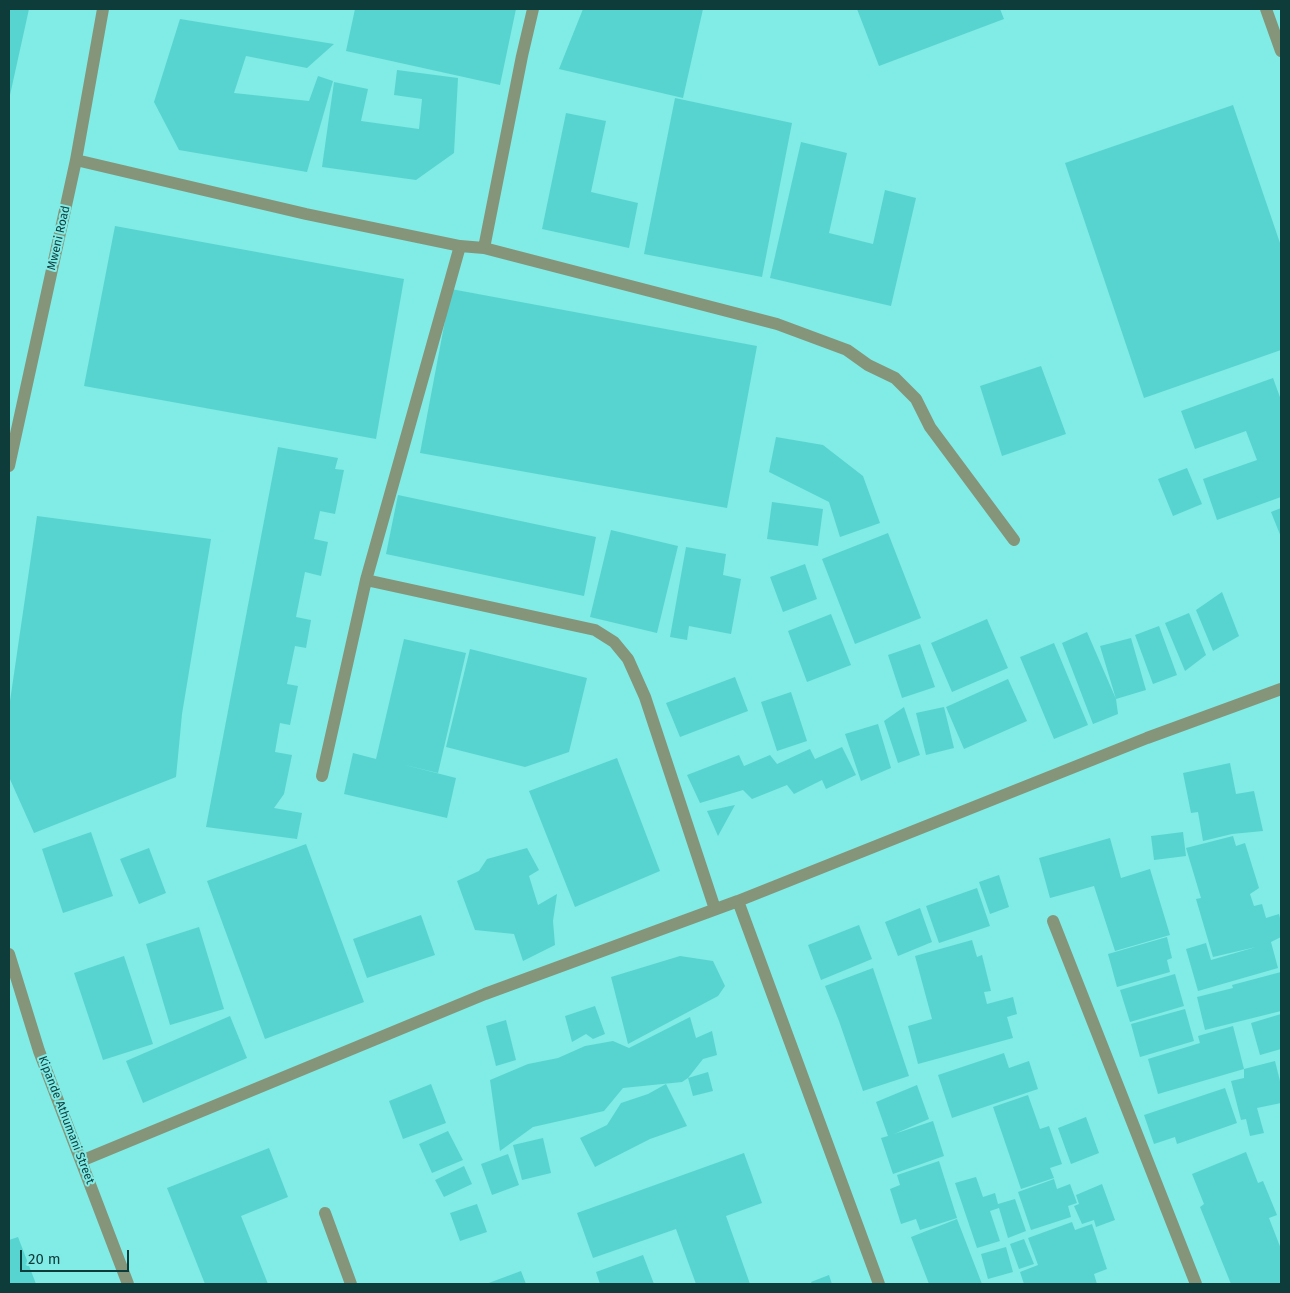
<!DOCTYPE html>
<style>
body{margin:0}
#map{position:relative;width:1290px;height:1293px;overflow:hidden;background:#81ebe6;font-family:"Fira Sans",sans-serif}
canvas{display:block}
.frame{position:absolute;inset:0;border:10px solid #0d3c3b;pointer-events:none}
.scale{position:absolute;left:20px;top:1250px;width:109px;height:22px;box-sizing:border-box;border:2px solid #0d3c3b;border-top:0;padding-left:6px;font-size:15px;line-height:18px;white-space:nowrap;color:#0d3c3b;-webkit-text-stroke:4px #81ebe6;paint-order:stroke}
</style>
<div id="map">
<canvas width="1290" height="1293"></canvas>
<div class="frame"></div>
<div class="scale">20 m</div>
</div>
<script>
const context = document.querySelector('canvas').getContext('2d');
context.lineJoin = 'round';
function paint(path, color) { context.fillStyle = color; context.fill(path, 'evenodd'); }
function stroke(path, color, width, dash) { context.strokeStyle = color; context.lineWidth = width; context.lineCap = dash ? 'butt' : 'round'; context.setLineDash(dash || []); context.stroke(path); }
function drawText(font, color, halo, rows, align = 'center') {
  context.font = font + ' "Fira Sans",sans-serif'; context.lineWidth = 4; context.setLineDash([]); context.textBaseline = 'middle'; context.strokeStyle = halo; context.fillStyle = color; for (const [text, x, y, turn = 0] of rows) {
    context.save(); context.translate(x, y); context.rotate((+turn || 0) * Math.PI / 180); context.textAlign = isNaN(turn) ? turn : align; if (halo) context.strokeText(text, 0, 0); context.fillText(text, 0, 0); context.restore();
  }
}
const building = new Path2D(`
 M9,9H29L10,95H9Z
 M355,9H516L500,85L346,51Z
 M583,9H703L683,98L559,69Z
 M857,9H1000L1004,19L879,66Z
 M180,19L334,44L307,68L246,56L234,93L309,101L318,76L333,81L307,172L179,150L154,102Z
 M397,70L458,78L454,153L416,180L322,167L334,82L368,89L361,121L419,129L422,99L394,95Z
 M675,98L792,123L762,277L644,254Z
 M1233,105L1281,246V350L1144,398L1065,163Z
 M566,113L606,121L591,192L638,203L629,248L542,229Z
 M801,142L847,153L829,233L873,244L885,190L916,198L891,306L770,278Z
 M115,226L404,279L376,439L84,386Z
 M451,289L757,346L727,508L420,453Z
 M1041,366L1066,434L1002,456L980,386Z
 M1273,378L1281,400V497L1217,520L1203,479L1257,460L1246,431L1195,449L1181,411Z
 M776,437L823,445L863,476L880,523L840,537L829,502L769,472Z
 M278,447L338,458L335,469L344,470L335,514L320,511L314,539L328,542L321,576L305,572L296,617L311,620L306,648L295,646L287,684L298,686L290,725L280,723L275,752L292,755L284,794L274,808L302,813L297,839L206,827Z
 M1187,468L1202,504L1173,516L1158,479Z
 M398,495L596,537L584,596L386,554Z
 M772,502L823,509L818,546L767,539Z
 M1281,508V537L1271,512Z
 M37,516L211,539L182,714L176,777L34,833L9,777V708Z
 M611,530L678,546L657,633L590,617Z
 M888,533L921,618L855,644L822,559Z
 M686,547L726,554L723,575L741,579L731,634L689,626L687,640L670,637Z
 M805,564L817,599L783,612L770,577Z
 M1222,592L1239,636L1213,651L1196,610Z
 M1189,613L1206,655L1185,671L1165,623Z
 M831,614L851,665L807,682L788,631Z
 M987,619L1008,668L952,692L931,643Z
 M1159,626L1177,675L1153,684L1135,635Z
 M1087,632L1116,699L1100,646L1131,638L1146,690L1116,699L1118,714L1093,724L1062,643Z
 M404,639L466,653L438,773L401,764L456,778L447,818L344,794L353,753L376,759Z
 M1054,643L1088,725L1054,739L1020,657Z
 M920,644L935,687L902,698L888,655Z
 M470,649L587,678L569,752L525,767L446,747Z
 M735,677L748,711L680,737L666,703Z
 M1008,679L1027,721L964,749L946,707Z
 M791,692L807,741L777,751L761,702Z
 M904,707L920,755L898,763L884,721Z
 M944,707L954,748L926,755L916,713Z
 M878,724L891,768L861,781L845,734Z
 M842,747L856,775L826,789L822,780L794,794L787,785L752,799L743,790L700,803L687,775L739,755L744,766L770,755L777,764L810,749L815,759Z
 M617,758L660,871L575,907L529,791Z
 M1230,763L1236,794L1254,791L1263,831L1232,834L1203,841L1198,812L1191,813L1183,773Z
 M735,805L718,836L707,811Z
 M91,832L113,896L63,913L42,849Z
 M1183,832L1186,856L1154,860L1151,836Z
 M1233,836L1236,846L1245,843L1259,888L1250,894L1254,906L1262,904L1266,918L1279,914L1281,922V937L1271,942L1278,968L1198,991L1186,949L1206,943L1211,960L1256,947L1213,957L1196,899L1201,898L1186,848Z
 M1110,838L1121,878L1150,869L1170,935L1115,951L1094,886L1050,898L1039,858Z
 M306,844L364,1002L265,1039L207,881Z
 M149,848L166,893L139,904L120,859Z
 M527,848L539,870L529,876L538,905L557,894L553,921L555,945L523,961L514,934L475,930L457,881L479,871L487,859Z
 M999,875L1009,907L990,914L979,882Z
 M977,888L990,926L939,943L926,906Z
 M920,908L932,942L898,956L885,922Z
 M421,915L435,955L367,978L353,939Z
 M859,925L872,959L821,980L808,945Z
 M199,927L224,1009L170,1025L146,944Z
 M1167,937L1172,958L1167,960L1170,972L1117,987L1108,954Z
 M972,940L977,957L982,955L991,991L984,992L987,1004L1013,997L1017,1014L1007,1017L1013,1038L918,1064L908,1026L932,1019L915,956Z
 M124,956L153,1044L103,1060L74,973Z
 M680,956L713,961L725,986L718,996L628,1044L611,977Z
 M873,968L909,1076L863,1091L839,1021L825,986Z
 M1281,972V1011L1205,1030L1197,997L1233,988L1232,985Z
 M1175,974L1184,1006L1130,1022L1120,990Z
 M595,1006L605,1034L593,1039L586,1034L572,1042L565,1016Z
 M1185,1009L1194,1041L1140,1057L1131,1024Z
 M1281,1014V1049L1260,1055L1251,1023Z
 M230,1016L247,1058L143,1103L126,1061Z
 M690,1017L696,1038L712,1031L717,1055L703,1059L688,1078L682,1082L623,1088L604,1111L533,1127L500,1151L490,1080L528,1064L558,1058L585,1046L613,1041L629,1048Z
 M506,1020L516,1060L496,1066L486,1026Z
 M1233,1026L1244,1069L1158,1094L1148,1059L1200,1043L1198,1036Z
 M1004,1053L1009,1068L1029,1061L1038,1089L952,1118L938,1075Z
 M1275,1061L1281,1085V1103L1257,1108L1264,1133L1250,1136L1246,1119L1241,1120L1231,1081L1244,1078V1069Z
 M708,1072L713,1091L693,1096L688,1078Z
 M431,1084L446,1123L403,1139L389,1101Z
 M666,1084L687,1126L650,1139L595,1167L580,1138L607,1125L621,1103L648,1094Z
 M917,1085L929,1119L894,1134L933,1121L944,1156L893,1174L881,1138L888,1136L876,1102Z
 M1225,1088L1237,1123L1177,1144L1175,1137L1154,1144L1144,1115Z
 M1028,1095L1040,1129L1049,1126L1062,1164L1050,1168L1054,1178L1021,1189L993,1107Z
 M1086,1117L1099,1153L1071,1164L1058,1128Z
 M448,1131L463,1160L432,1173L419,1144Z
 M543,1138L551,1173L522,1180L513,1145Z
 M269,1148L288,1197L241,1216L268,1284H205L167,1188Z
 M1246,1152L1258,1183L1263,1181L1277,1215L1269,1218L1281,1249V1284H1231L1200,1207L1204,1204L1192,1174Z
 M744,1153L762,1203L726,1216L750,1284H696L676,1229L593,1258L577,1213Z
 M508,1154L519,1185L492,1195L481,1164Z
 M939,1161L957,1218L920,1230L916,1219L901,1224L890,1189L900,1185L897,1175Z
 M464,1166L472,1184L444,1197L435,1180Z
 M976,1177L983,1197L995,1193L998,1204L1015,1199L1026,1231L1008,1238L999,1208L990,1211L1000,1241L977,1248L955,1183Z
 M1054,1179L1057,1189L1070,1184L1077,1203L1068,1206L1071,1217L1031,1230L1018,1192Z
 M1102,1184L1115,1220L1096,1227L1094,1220L1082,1224L1074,1206L1079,1204L1076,1195Z
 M477,1204L487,1232L460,1241L450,1213Z
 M957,1219L982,1284H929L911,1237Z
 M1072,1222L1075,1230L1092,1224L1107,1269L1094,1274L1097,1284H1024L1020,1272L1038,1265L1028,1238Z
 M18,1237L36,1284H9V1240Z
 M1024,1239L1034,1264L1019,1269L1010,1244Z
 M1006,1247L1013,1272L988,1279L981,1254Z
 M643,1255L654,1284H600L596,1272Z
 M521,1271L526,1284H486Z
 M829,1275L832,1284H812L811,1282Z`);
const minor = new Path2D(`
 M1266,9L1281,51
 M76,160L306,214L460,246L484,248L777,324L847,350L868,365L895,378L916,399L930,427L1014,540
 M484,248L522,56L533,9
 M9,466L76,160L103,9
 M366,580L595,630L614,642L628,659L645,697L715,909
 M322,776L366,580L460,246
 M738,901L879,1284
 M1053,921L1196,1284
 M9,954L39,1051L128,1284
 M81,1161L485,994L738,901L1147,738L1281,689
 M325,1213L351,1284`);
const streetNames = [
 ["Mweni Road",59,238,-77],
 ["Kipande Athumani Street",66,1120,69]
];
paint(building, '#57d4cf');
stroke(minor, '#859579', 12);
drawText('12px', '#0d3c3b', '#81ebe6', streetNames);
</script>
